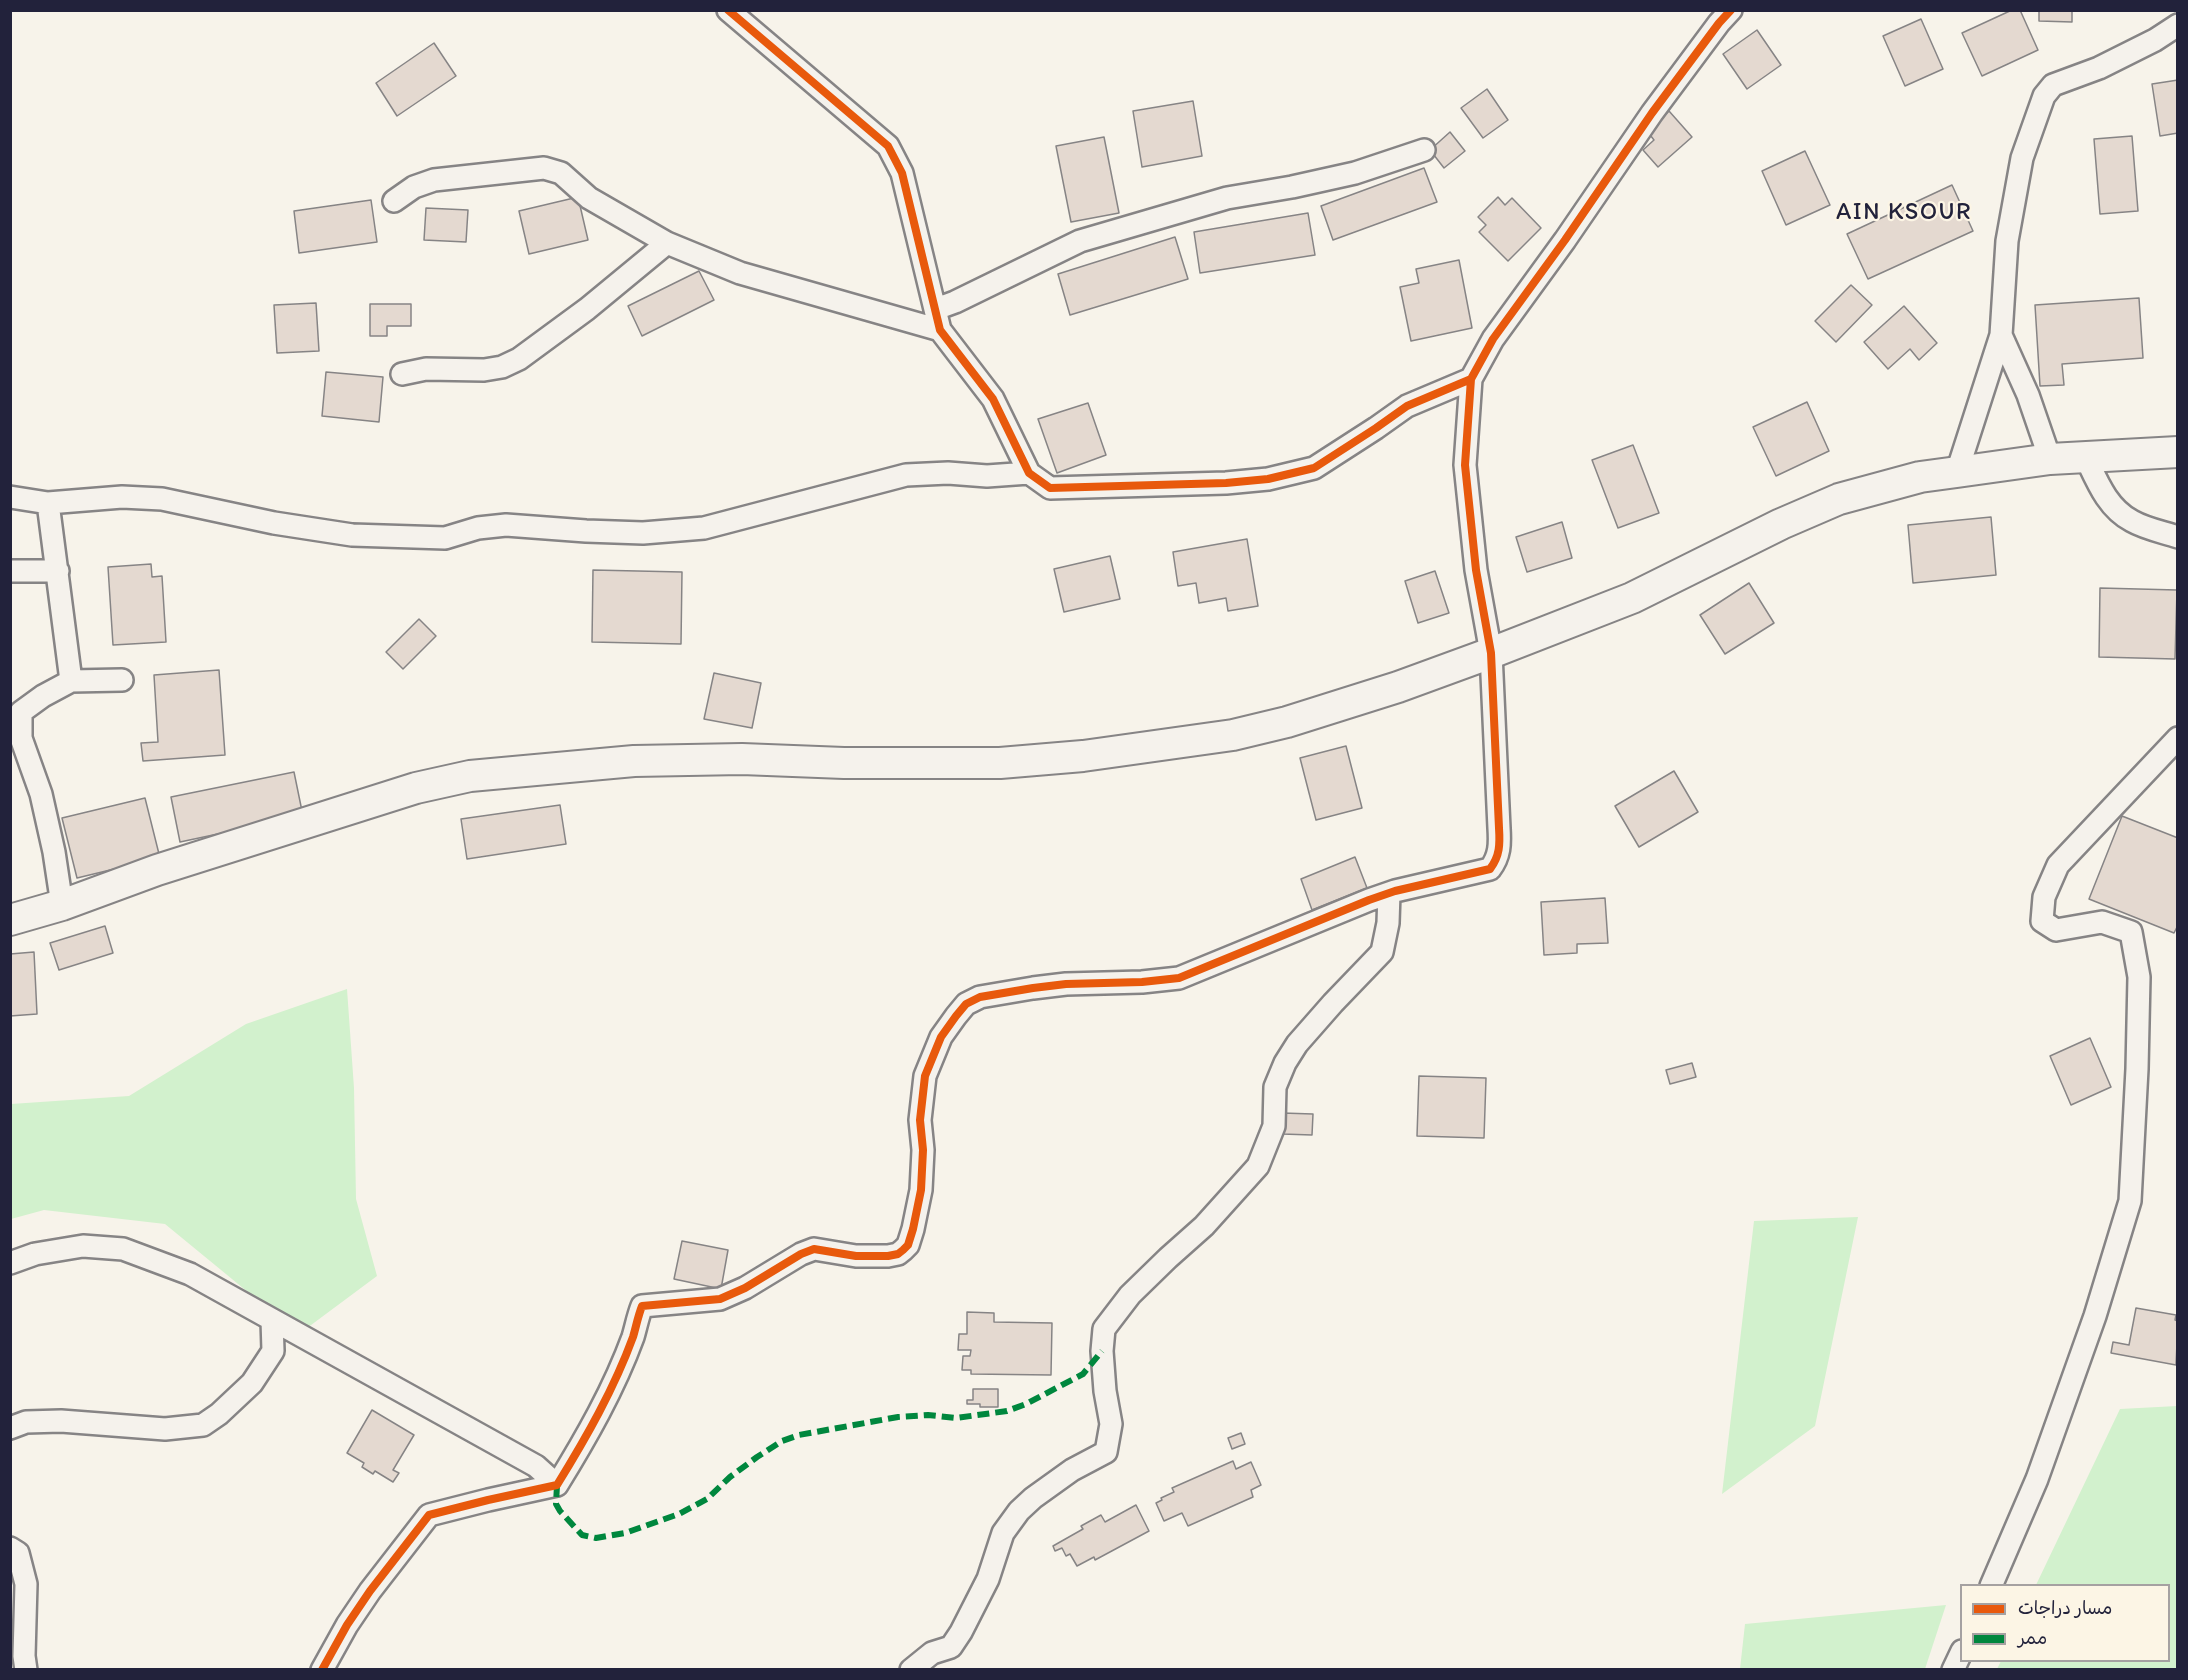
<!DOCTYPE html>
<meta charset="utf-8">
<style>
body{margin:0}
#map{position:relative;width:2188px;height:1680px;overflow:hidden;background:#f7f3ea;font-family:Itim,"Playpen Sans Arabic",sans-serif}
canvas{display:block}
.frame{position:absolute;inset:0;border:12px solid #22223b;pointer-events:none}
.legend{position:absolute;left:1960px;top:1584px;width:210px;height:78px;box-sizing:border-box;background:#fcf5e5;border:2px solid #a5a1a1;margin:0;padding:8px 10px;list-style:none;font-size:18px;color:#22223b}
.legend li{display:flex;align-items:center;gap:12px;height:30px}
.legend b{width:30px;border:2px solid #a5a1a1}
</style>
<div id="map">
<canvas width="2188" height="1680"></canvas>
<div class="frame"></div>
<ul class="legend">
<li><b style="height:8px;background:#e8590c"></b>مسار دراجات</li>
<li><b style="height:8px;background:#00873e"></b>ممر</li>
</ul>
</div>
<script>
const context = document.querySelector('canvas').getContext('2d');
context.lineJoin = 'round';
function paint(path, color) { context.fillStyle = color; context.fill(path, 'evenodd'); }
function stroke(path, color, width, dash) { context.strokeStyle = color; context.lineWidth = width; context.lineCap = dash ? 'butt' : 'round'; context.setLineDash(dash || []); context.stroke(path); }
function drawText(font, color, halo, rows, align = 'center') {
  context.font = font + ' Itim,sans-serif'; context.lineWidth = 4.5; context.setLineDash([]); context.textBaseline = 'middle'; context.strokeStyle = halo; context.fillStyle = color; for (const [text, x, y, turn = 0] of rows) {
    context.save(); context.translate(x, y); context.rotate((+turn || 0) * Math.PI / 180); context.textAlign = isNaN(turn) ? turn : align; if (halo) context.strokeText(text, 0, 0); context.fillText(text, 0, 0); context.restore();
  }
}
const green = new Path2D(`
 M347,989L354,1088L356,1199L377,1276L299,1334L165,1224L44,1210L11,1219V1104L129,1096L246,1024Z
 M1858,1217L1815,1426L1722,1494L1754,1221Z
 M2177,1406V1669H1997L2001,1661L2168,1660V1586L2036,1585L2120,1409Z
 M1946,1605L1925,1669H1740L1745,1624Z`);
const building = new Path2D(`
 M2012,10H2020L2038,50L1982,76L1962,33Z
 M2039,10H2072V22L2039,21Z
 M1921,19L1943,69L1905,86L1883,36Z
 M1757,30L1781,65L1747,89L1723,54Z
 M434,43L456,76L397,116L376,83Z
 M2178,80V133L2160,136L2152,84Z
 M1487,89L1508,120L1483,138L1461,108Z
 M1193,101L1202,156L1142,167L1133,111Z
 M1669,111L1692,137L1658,167L1643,150L1654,140L1647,131Z
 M1450,132L1465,151L1444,168L1430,150Z
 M2132,136L2138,211L2100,214L2094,139Z
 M1104,137L1119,213L1071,222L1056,146Z
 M1805,151L1830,205L1786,225L1762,171Z
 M1424,168L1437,202L1333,240L1321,206Z
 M1952,185L1973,231L1868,279L1847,234Z
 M578,197L588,240L529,254L519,211Z
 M1498,197L1505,205L1512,198L1541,228L1508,261L1479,232L1486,225L1478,217Z
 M371,200L377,242L299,253L294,211Z
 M426,208L468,210L466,242L424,240Z
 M1308,213L1315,255L1200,273L1194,232Z
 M1175,237L1188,279L1070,315L1058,274Z
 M1459,260L1472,328L1411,341L1400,287L1419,283L1416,269Z
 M699,271L714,300L642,336L628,306Z
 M1851,285L1872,305L1836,342L1815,321Z
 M2139,298L2143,358L2062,364L2064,385L2040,386L2035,305Z
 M316,303L319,351L277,353L274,305Z
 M370,304H411V326H387V336H370Z
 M1904,306L1937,343L1919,360L1910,349L1888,369L1864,342Z
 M326,372L383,377L379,422L322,416Z
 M1807,402L1829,451L1776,476L1753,427Z
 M1088,403L1106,455L1057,473L1038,419Z
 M1633,445L1659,513L1618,528L1592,460Z
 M1991,517L1996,575L1913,583L1908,525Z
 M1562,522L1572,558L1527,572L1516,537Z
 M1247,539L1258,606L1228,611L1226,598L1199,603L1196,583L1178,586L1173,552Z
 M1110,556L1120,599L1064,612L1054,569Z
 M151,564L152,577L162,576L166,642L113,645L108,567Z
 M593,570L682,572L681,644L592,642Z
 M1435,571L1449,613L1418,623L1405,581Z
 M1749,583L1774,623L1725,654L1700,615Z
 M2100,588L2177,590L2175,659L2099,657Z
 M419,619L436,636L403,669L386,652Z
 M219,670L225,755L143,761L141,743L158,742L154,675Z
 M714,673L761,683L752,728L704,719Z
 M1346,746L1362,808L1316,820L1300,758Z
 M1674,771L1698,812L1639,847L1615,806Z
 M294,772L303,816L180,842L171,797Z
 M145,798L160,858L77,878L62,818Z
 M560,805L566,844L467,859L461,819Z
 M2122,816L2178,838V925L2174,933L2089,899Z
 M1355,857L1367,888L1312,910L1301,879Z
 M1605,898L1608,943L1577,944V953L1544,955L1541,902Z
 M105,926L113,953L59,970L50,943Z
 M34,952L37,1014L10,1016V954Z
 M2090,1038L2111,1087L2071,1105L2050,1056Z
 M1692,1063L1696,1077L1670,1084L1666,1070Z
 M1419,1076L1486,1078L1484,1138L1417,1136Z
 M1282,1113L1313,1114L1312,1135L1282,1134Z
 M682,1241L728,1250L721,1289L674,1279Z
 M2136,1308L2176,1315L2175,1320L2178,1321L2176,1365L2111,1353L2113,1342L2129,1345Z
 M967,1312L994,1313V1322L1052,1323L1051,1375L971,1374V1370H962L963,1356H970L971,1350H958L959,1334H967Z
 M973,1389H998V1407H980V1404H967V1400H973Z
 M372,1410L414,1435L393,1470L399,1473L393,1482L375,1471L373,1474L362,1467L364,1463L347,1453Z
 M1241,1433L1245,1444L1232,1449L1228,1438Z
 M1233,1461L1236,1469L1251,1462L1261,1485L1251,1490L1253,1497L1188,1526L1182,1513L1164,1521L1156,1503L1162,1500L1161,1498L1174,1492L1172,1488Z
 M1136,1505L1149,1531L1095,1560L1094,1557L1077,1566L1070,1554L1066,1556L1062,1548L1055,1551L1053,1546L1083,1529L1081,1526L1101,1515L1105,1522Z`);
const street = new Path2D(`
 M728,10L888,146L902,173L940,330L993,399L1029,473L1050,488L1226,483L1268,479L1314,468L1376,428L1407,406L1471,379
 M394,201L414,187L434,180L544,168L561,173L589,198L667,243L740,273L940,330
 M936,309L955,302L1080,241L1227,198L1292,187L1355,173L1424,150
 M2001,335L2028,395L2050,459
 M402,374L426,369L484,370L502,367L519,359L587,309L667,243
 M2085,456C2097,481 2107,508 2132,521C2146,529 2163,532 2178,537
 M1957,472L2001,335L2007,241L2022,158L2044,96L2053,85L2099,68L2155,40L2178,25
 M10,497L48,503L122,497L162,499L274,523L352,535L445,538L478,528L506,525L586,531L643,533L704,528L906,475L948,473L987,476L1029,473
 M48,503L71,681
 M10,571H58
 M62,905L54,852L41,794L21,738V712L43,696L71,681L122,680
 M10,1263L35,1254L83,1246L123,1249L190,1274L536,1466L557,1485
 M10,1428L26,1422L61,1421L165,1429L203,1425L219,1414L252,1383L273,1351L272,1320
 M10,1548L18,1553L26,1584L24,1656L26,1670
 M1991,1586L2037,1479L2095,1316L2130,1201L2137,1069L2139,977L2131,932L2102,922L2056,930L2042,921L2044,897L2058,865L2178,738
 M322,1670L347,1625L370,1591L429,1515L488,1500L557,1485C586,1438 614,1389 633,1337C636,1327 638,1316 642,1306L720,1299L745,1288L801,1254L814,1249L856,1256H888L898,1254L903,1250L908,1245L913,1229L921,1190L923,1150L920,1120L925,1076L941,1037L956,1016L966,1004L980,997L1033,988L1066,984L1142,982L1179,978L1369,900L1395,891L1490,869C1500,856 1500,844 1499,828L1491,653L1476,570L1465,465L1471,379L1493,339L1565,240L1652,113L1719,23L1731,10
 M911,1670L932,1653L951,1647L961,1632L988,1579L1003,1533L1019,1511L1033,1498L1072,1470L1106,1452L1111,1424L1105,1391L1102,1351L1104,1329L1130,1295L1168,1258L1204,1226L1258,1166L1274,1126L1275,1087L1285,1063L1297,1044L1333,1003L1382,952L1388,923L1389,893
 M1953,1670L1962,1651`);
const secondary = new Path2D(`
 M10,920L62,905L157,870L416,788L470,776L634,761L742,759L844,763H1000L1083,756L1233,735L1287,722L1398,687L1491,653L1632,598L1781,524L1839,499L1920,477L1957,472L2050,459L2178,452`);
const quiet = new Path2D(`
 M557,1485L556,1504L560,1511L582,1535L596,1538L625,1533L679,1514L707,1499L730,1477L757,1457L782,1441L799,1435L898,1417L928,1415L956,1418L1007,1411L1026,1404L1083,1374L1102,1351`);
const cycleway = new Path2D(`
 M728,10L888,146L902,173L940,330L993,399L1029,473L1050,488L1226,483L1268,479L1314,468L1376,428L1407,406L1471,379
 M322,1670L347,1625L370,1591L429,1515L488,1500L557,1485C586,1438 614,1389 633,1337C636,1327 638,1316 642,1306L720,1299L745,1288L801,1254L814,1249L856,1256H888L898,1254L903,1250L908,1245L913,1229L921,1190L923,1150L920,1120L925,1076L941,1037L956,1016L966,1004L980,997L1033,988L1066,984L1142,982L1179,978L1369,900L1395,891L1490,869C1500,856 1500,844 1499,828L1491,653L1476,570L1465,465L1471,379L1493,339L1565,240L1652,113L1719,23L1731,10`);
const quarterNames = [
 ["AIN KSOUR",1904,213]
];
paint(green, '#d2f1cd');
paint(building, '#e4d9d0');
stroke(building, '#868485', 1.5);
stroke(street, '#868485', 26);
stroke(secondary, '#868485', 34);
stroke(street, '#f5f2ec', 21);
stroke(secondary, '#f5f2ec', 30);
stroke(quiet, '#00873e', 6, [12, 6]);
stroke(cycleway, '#e8590c', 8);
context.letterSpacing = '1.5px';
drawText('24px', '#22223b', '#fcf5e5', quarterNames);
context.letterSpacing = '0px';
</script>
